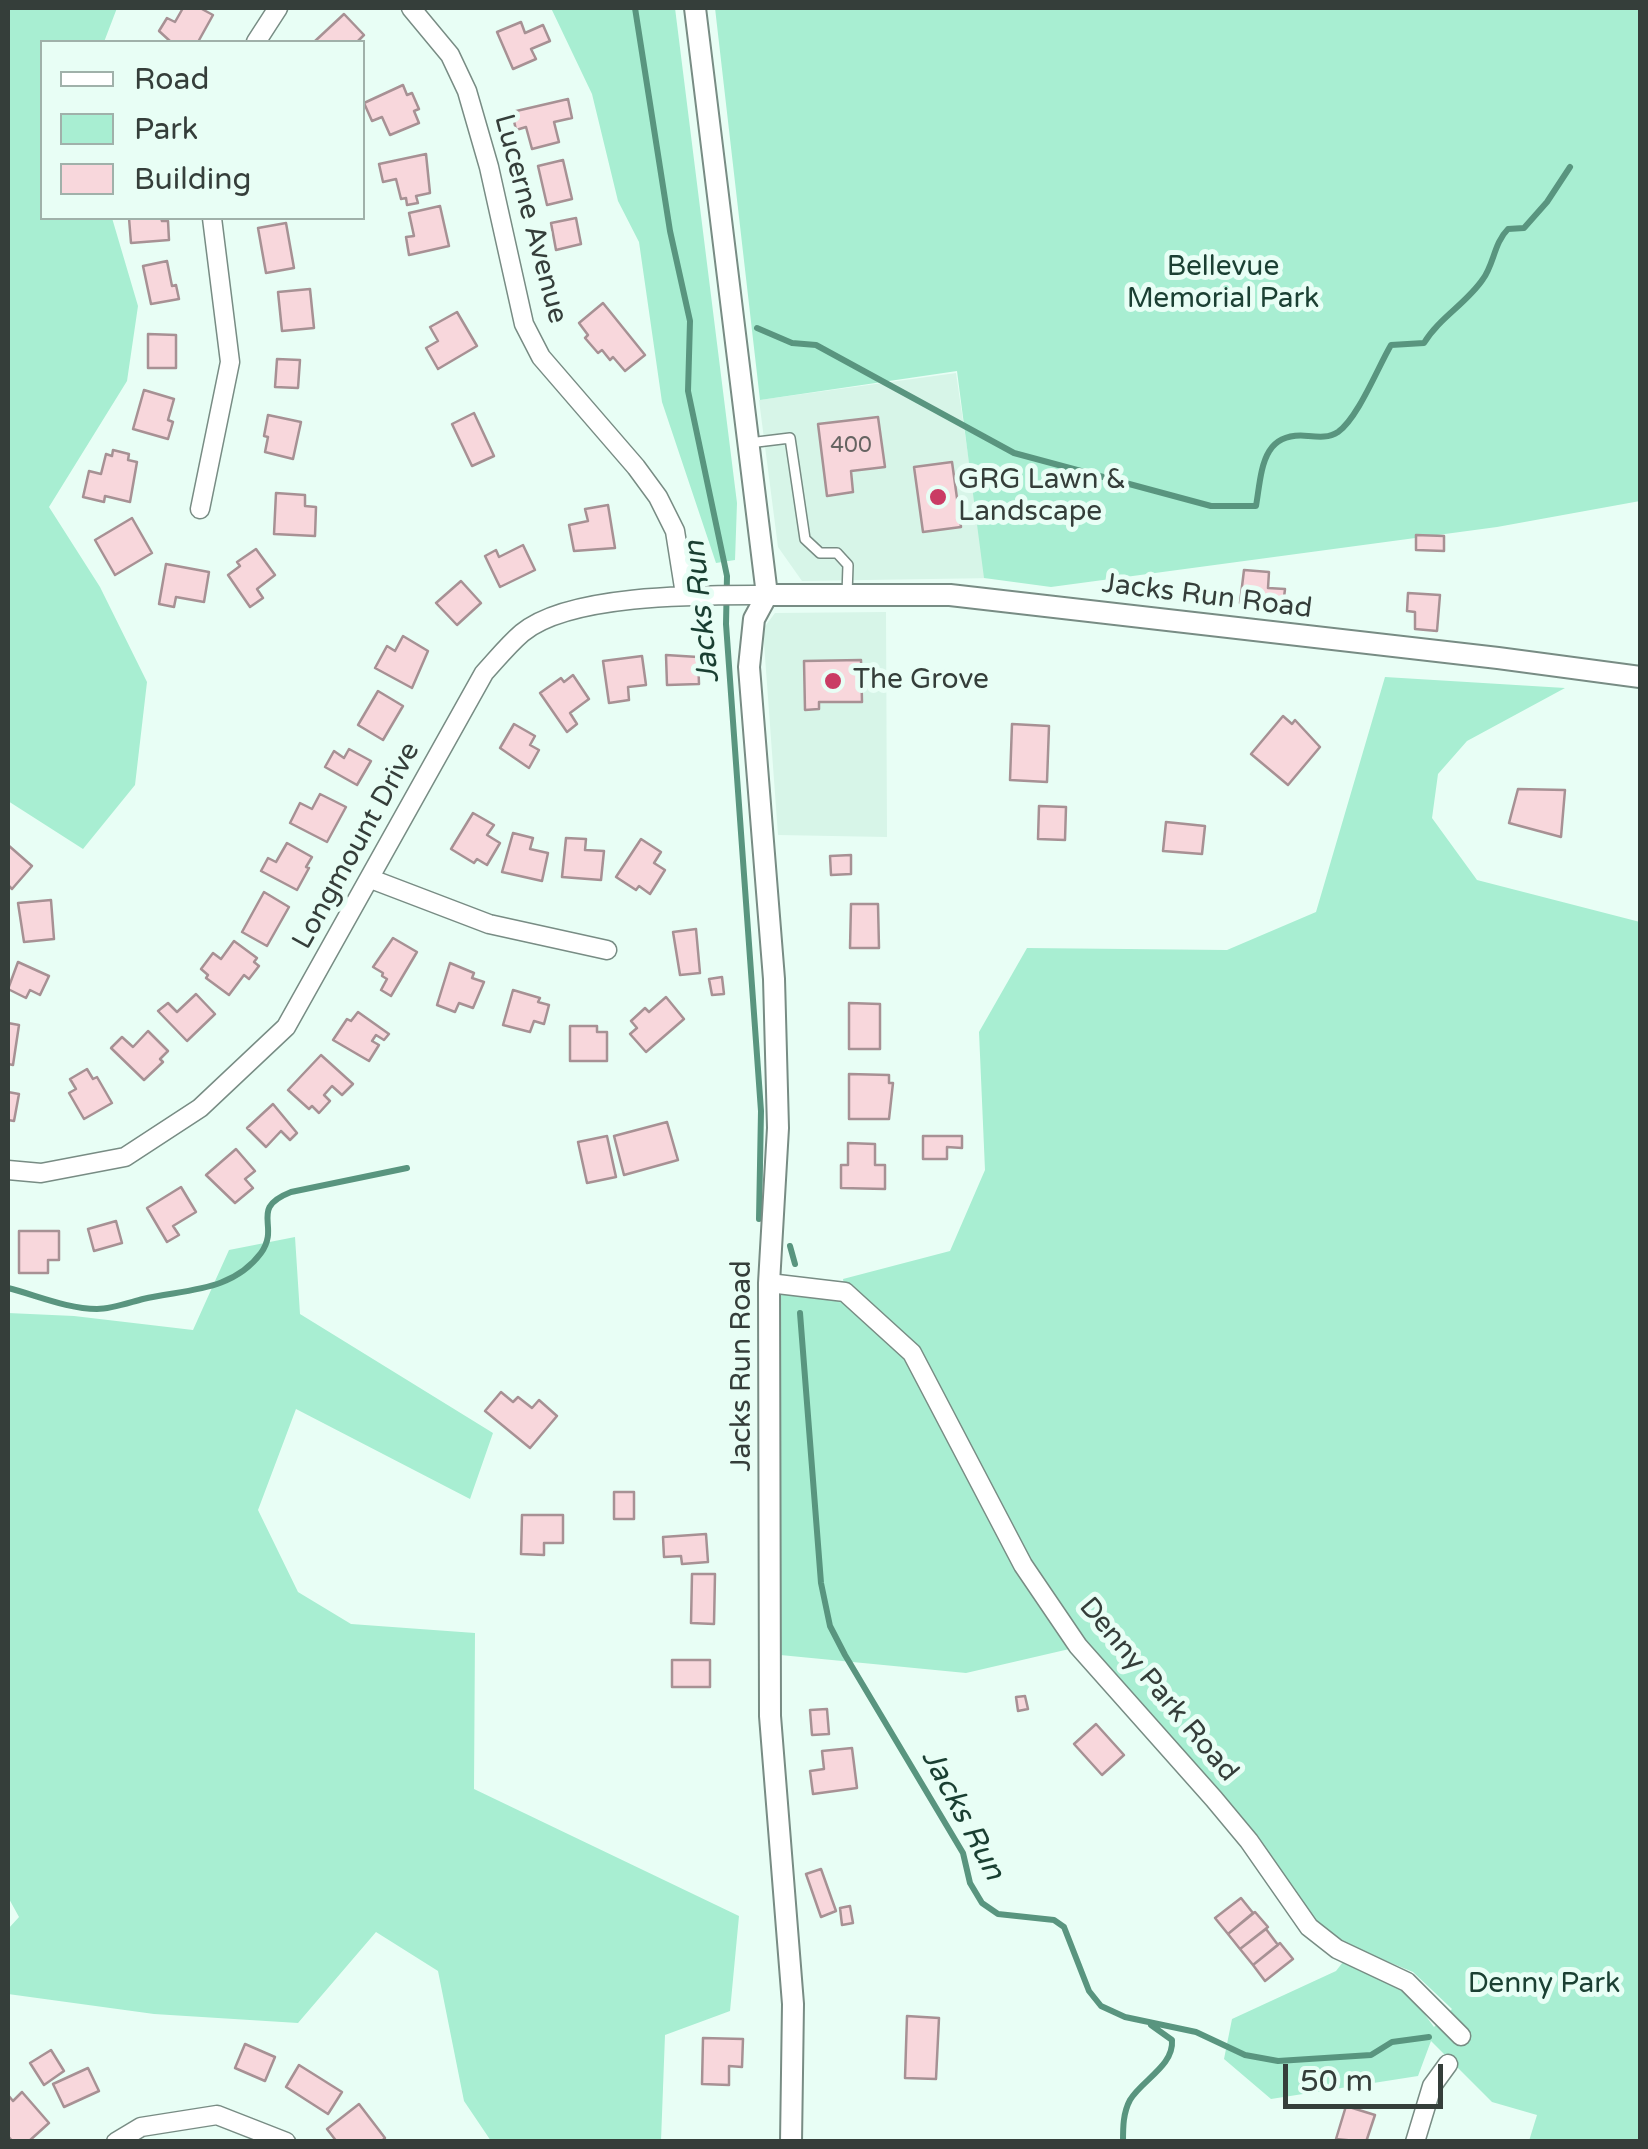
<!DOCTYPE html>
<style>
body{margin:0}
#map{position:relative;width:1648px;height:2149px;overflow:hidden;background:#e8fef5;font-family:"Varela Round",sans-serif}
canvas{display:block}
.frame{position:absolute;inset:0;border:10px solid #353e3a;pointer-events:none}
.legend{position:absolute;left:40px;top:40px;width:325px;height:180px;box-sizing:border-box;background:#e8fef5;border:2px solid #a0b1aa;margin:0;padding:12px 18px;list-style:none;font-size:30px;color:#353e3a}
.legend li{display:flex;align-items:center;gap:20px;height:50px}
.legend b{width:50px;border:2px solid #a0b1aa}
.scale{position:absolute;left:1283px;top:2064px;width:160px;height:45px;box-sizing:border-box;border:5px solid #353e3a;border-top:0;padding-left:12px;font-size:30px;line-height:35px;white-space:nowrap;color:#353e3a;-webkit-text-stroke:8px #e8fef5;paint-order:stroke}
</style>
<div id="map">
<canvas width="1648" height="2149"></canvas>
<div class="frame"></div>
<ul class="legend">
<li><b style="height:12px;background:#fff"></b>Road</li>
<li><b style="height:28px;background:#a8eed2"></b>Park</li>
<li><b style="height:28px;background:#f8d7dc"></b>Building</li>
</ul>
<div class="scale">50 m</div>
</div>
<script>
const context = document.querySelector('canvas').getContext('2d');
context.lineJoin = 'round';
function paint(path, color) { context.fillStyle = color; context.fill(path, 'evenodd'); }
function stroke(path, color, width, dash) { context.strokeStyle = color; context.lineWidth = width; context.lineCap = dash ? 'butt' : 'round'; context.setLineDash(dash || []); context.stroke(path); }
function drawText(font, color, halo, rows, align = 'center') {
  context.font = font + ' "Varela Round",sans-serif'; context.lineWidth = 10; context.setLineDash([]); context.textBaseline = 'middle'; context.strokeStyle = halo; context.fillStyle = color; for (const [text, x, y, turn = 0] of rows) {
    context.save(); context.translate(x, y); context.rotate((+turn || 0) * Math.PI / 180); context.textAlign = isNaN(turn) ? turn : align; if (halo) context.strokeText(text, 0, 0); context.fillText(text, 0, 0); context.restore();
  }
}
const built = new Path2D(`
 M956,373L986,576L995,578L802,581L778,547L759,400Z
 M886,612L887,837L778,835L763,629L775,613Z`);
const green = new Path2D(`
 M8,8H117L104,42H42V218H112L138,306L127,381L49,507L100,587L147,682L135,785L83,849L8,801Z
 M551,8H675L737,503L735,560L716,563L662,402L639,242L618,201L592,94Z
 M715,8H1640V501L1497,527L1051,587L984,578L957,371L760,400Z
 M1385,677L1565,688L1467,741L1438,774L1432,818L1477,880L1640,922V2141H1529L1537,2115L1492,2102L1431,2041L1418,2076L1271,2099L1224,2059L1232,2019L1336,1971L1343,1962C1390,1980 1404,1984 1434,2027L1452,2009L1413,1972L1352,1947L1315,1921L1252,1830L1159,1724L1148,1727L1078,1647L966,1673L770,1654L769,1283L845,1291L843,1279L950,1251L985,1170L979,1032L1027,948L1227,950L1316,912Z
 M295,1237L300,1314L493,1433L470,1499L296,1409L258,1510L298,1592L351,1624L475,1633L474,1789L739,1916L730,2011L665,2035L661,2141H491L464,2101L438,1971L376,1932L298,2023L154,2014L8,1994V1929L19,1917L8,1897V1313L74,1316L193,1330L229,1250Z`);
const stream = new Path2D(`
 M635,8L670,231L690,321L688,391L727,576L726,624L761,1111L759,1219
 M757,328L792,343L816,345L1014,453L1211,506H1256C1262,471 1261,431 1308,436C1319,437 1329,438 1338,432C1358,418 1378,367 1391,345L1424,343C1439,318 1467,303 1483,279C1494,264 1494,243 1508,229L1524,228L1547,202L1570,167
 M790,1246L795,1264
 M8,1288C36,1295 68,1309 97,1309C112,1309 128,1303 143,1299C186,1289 232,1292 261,1253C281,1225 248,1209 291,1192L407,1168
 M800,1313L821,1583L830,1626L845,1655L963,1853L970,1883L982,1903L998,1914L1054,1920L1064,1927L1089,1991L1101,2006L1125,2017L1196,2032L1245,2055L1278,2061L1371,2055L1392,2042L1429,2037
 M1123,2142C1123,2127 1123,2113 1130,2100C1142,2080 1174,2066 1172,2040L1151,2025`);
const building = new Path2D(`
 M183,8H200L213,15L198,42H171L159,31L167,18L175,22Z
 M344,14L364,35L357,42H314Z
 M521,22L525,33L543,25L550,41L531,49L536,59L513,69L497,32Z
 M403,85L407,95L412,93L419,109L414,111L419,123L390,135L382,117L372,121L364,103Z
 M568,99L572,118L554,122L559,142L532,149L526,127L516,130L512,112Z
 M426,154L430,193L416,196L418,203L407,205L406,198L401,199L396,179L383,182L379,164Z
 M563,160L572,199L547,205L538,166Z
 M440,206L449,246L409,255L406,237L414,236L409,213Z
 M129,218H161L162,221H168L169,240L131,243Z
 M576,218L581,244L556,250L551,223Z
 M286,223L294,268L266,273L258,228Z
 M167,261L172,286L176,285L179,299L151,304L143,266Z
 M310,289L314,328L282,331L278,292Z
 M603,303L645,355L625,371L613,357L610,360L602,350L598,353L585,338L588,335L579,323Z
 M457,312L477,346L438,369L426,348L438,341L430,327Z
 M148,334L176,335V368H148Z
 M277,359L300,360L298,388L275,387Z
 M144,390L174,399L168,420L173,422L168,439L133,429Z
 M474,413L494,456L472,466L452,424Z
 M268,415L301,422L293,459L265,452L268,437L264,436Z
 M878,417L885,467L851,471L853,492L827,496L818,424Z
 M113,450L129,454L128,460L137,462L130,502L105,496L104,502L83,497L89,471L101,474L106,454L112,456Z
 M952,462L961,527L923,532L914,467Z
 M276,493L305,495V506L316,507L315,536L274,534Z
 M608,505L615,548L574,551L569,525L588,521L585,509Z
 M132,518L152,553L115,575L95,540Z
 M1416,535L1444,536V551L1416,550Z
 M523,545L535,570L500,587L485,556L496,550L499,557Z
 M256,549L275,575L257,589L263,598L250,607L228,575L240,566L237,562Z
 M166,564L209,572L204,602L176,597L174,607L159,604Z
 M1244,570L1269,572L1268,588L1285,589L1283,606L1240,603Z
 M461,581L481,603L457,625L436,603Z
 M1408,593L1440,595L1437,631L1415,629V612L1407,611Z
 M403,636L428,651L412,688L375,668L387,646L395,651Z
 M666,655L698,657L699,684L667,685Z
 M642,656L646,685L628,687L629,700L609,703L603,661Z
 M861,660L862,702H819V709L805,710L804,661Z
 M573,675L589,699L570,713L577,724L567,732L540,693L561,678L564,682Z
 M378,691L403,706L383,740L358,725Z
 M1283,716L1292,724L1295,720L1320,747L1288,785L1251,754Z
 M514,724L535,736L530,745L539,750L529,768L500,748Z
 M1012,724L1049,726L1047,782L1010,780Z
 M349,749L371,761L357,785L325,767L334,751L344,758Z
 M1518,789L1565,790L1561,837L1509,823Z
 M320,794L346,807L327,842L290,823L300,803L312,809Z
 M1039,806L1066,807L1065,840L1038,839Z
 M473,813L494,825L487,835L500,843L487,865L477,859L474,863L451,849Z
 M1166,822L1205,826L1202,854L1163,851Z
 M513,833L533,838L530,849L548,853L542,881L502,872Z
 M566,838L586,839L585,850L604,851L601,880L562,877Z
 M641,839L661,852L654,863L665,870L650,894L639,886L636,890L616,877Z
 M287,843L312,857L306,867L309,868L297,890L261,871L268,858L276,862Z
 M8,845L32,866L12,889L8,885Z
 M851,855V874L831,875L830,856Z
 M264,892L289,907L267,946L242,932Z
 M51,900L54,939L24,942L18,903Z
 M851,904H878L879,948H850Z
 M696,929L700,973L680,975L673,932Z
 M393,938L417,952L391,996L381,990L387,979L382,976L383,973L373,967Z
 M234,941L257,958L254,962L259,966L249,979L244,975L229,995L206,978L208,975L201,969L213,953L221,959Z
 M18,962L49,976L40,995L30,990L26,998L8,989Z
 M450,963L474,973L472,978L484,982L473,1008L459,1003L455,1012L437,1005Z
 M722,977L724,994L712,995L709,979Z
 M513,990L540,998L538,1002L549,1005L544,1024L534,1021L530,1032L503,1025Z
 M196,994L215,1014L187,1041L158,1011L168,1003L177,1012Z
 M666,997L684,1019L646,1052L630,1034L637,1028L631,1021L645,1008L649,1012Z
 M849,1003L880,1004V1049H849Z
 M358,1012L389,1034L384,1040L376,1035L372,1041L379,1045L369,1061L333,1040L347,1019L351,1021Z
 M8,1023L19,1025L13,1065L8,1064Z
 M570,1026H597V1032H607V1061H570Z
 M148,1031L168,1051L160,1059L163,1062L144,1080L111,1048L122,1037L133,1047Z
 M321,1055L353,1084L342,1095L332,1086L324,1095L330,1101L319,1113L312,1106L309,1109L288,1090Z
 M87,1069L93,1079L97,1077L112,1103L84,1119L69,1093L76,1089L70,1079Z
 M849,1074L889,1075V1083H893L889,1119H849Z
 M8,1092L19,1094L14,1121L8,1120Z
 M273,1104L297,1133L290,1140L281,1131L266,1147L247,1128Z
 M667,1122L678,1160L624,1175L614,1136Z
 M607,1136L616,1177L587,1183L578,1142Z
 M923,1136H962V1148L947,1147V1159H923Z
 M848,1143L875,1144V1165H885V1189L841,1188V1165H848Z
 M236,1149L255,1171L245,1179L253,1188L235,1203L206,1175Z
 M181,1187L196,1212L173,1226L179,1235L167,1242L147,1208Z
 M116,1221L122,1243L94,1251L88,1229Z
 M19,1231H59V1260H48V1273H19Z
 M501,1392L513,1402L518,1397L532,1408L539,1400L557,1416L530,1448L485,1411Z
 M614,1492H634V1519H614Z
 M522,1515H563V1543H544V1555L521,1554Z
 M706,1534L708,1562L682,1564L681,1556L664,1557L663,1537Z
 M692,1574H715L714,1624L691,1623Z
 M672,1660H710V1687H672Z
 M1025,1696L1028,1709L1018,1711L1016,1697Z
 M827,1709L829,1734L812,1735L810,1710Z
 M1096,1724L1124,1755L1102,1775L1074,1744Z
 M852,1748L857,1788L813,1794L810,1771L824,1769L822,1751Z
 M821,1869L836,1911L821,1917L806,1874Z
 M1241,1898L1253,1913L1228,1934L1215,1918Z
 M850,1906L853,1923L842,1925L840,1908Z
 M1255,1912L1268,1927L1240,1949L1228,1934Z
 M1266,1929L1278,1945L1253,1965L1240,1949Z
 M1280,1943L1293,1959L1265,1981L1253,1965Z
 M907,2016L939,2018L936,2079L905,2078Z
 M703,2038L743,2039L742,2067L729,2066V2085L702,2084Z
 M245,2044L275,2057L265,2081L235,2068Z
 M51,2050L64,2071L44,2085L30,2063Z
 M299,2065L342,2092L328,2114L286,2087Z
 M88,2068L99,2091L64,2107L53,2084Z
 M22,2092L49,2123L28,2142H13L8,2136V2095L13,2101Z
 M359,2104L385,2138L381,2142H337L327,2129Z
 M1346,2106L1375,2115L1366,2142L1336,2139Z`);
const service = new Path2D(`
 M749,443L790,438L805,539L820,553H837L848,565L847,595`);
const minor = new Path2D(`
 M411,8L450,55L467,91L489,167L524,324L541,357L636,467L658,497L675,531L685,594
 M256,42L278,8
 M200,509L230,362L212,218
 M371,879L489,924L607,950
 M8,1170L41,1173L125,1157L200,1108L286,1027L484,673C496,660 508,645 522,633C570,593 705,595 767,595
 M769,1283L845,1292L912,1353L1023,1565L1078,1646L1214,1799L1249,1841L1309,1927L1337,1949L1407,1982L1461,2036
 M116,2142L141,2127L217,2115L286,2142
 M1415,2142L1432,2086L1448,2064`);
const tertiary = new Path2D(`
 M695,8L767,595L754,619L749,667L774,979L778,1128L769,1283L770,1716L793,2004L791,2142
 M767,595H950L1498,658L1640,677`);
const markers = [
 [938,497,10,"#ca3c64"],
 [833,681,10,"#ca3c64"]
];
const numberNames = [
 ["400",851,446]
];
const streetNames = [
 ["Lucerne Avenue",530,219,75],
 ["Jacks Run Road",1207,597,7],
 ["Longmount Drive",357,846,-61],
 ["Jacks Run Road",743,1366,-90],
 ["Denny Park Road",1158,1690,50]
];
const parkNames = [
 ["Bellevue",1223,268],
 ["Memorial Park",1223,300],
 ["Denny Park",1544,1985]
];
const poiNames = [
 ["GRG Lawn &",958,481],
 ["Landscape",958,513],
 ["The Grove",853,681]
];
const waterNames = [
 ["Jacks Run",703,612,-96],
 ["Jacks Run",962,1815,62]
];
paint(built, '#d7f5e8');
paint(green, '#a8eed2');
stroke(stream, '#59957f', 6);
paint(building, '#f8d7dc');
stroke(building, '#a79194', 2.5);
stroke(service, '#788c84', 12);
stroke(minor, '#788c84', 21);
stroke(tertiary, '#788c84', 24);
stroke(service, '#fff', 9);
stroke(minor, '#fff', 18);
stroke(tertiary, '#fff', 20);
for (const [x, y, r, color] of markers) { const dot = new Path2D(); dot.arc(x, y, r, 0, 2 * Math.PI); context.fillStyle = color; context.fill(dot); stroke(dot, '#e8fef5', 4); }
drawText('22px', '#666462', null, numberNames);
drawText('28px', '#353e3a', '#e8fef5', streetNames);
drawText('28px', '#1b4033', '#e8fef5', parkNames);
drawText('28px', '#353e3a', '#e8fef5', poiNames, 'left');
drawText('italic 30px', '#1a3f32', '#e8fef5', waterNames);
</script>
